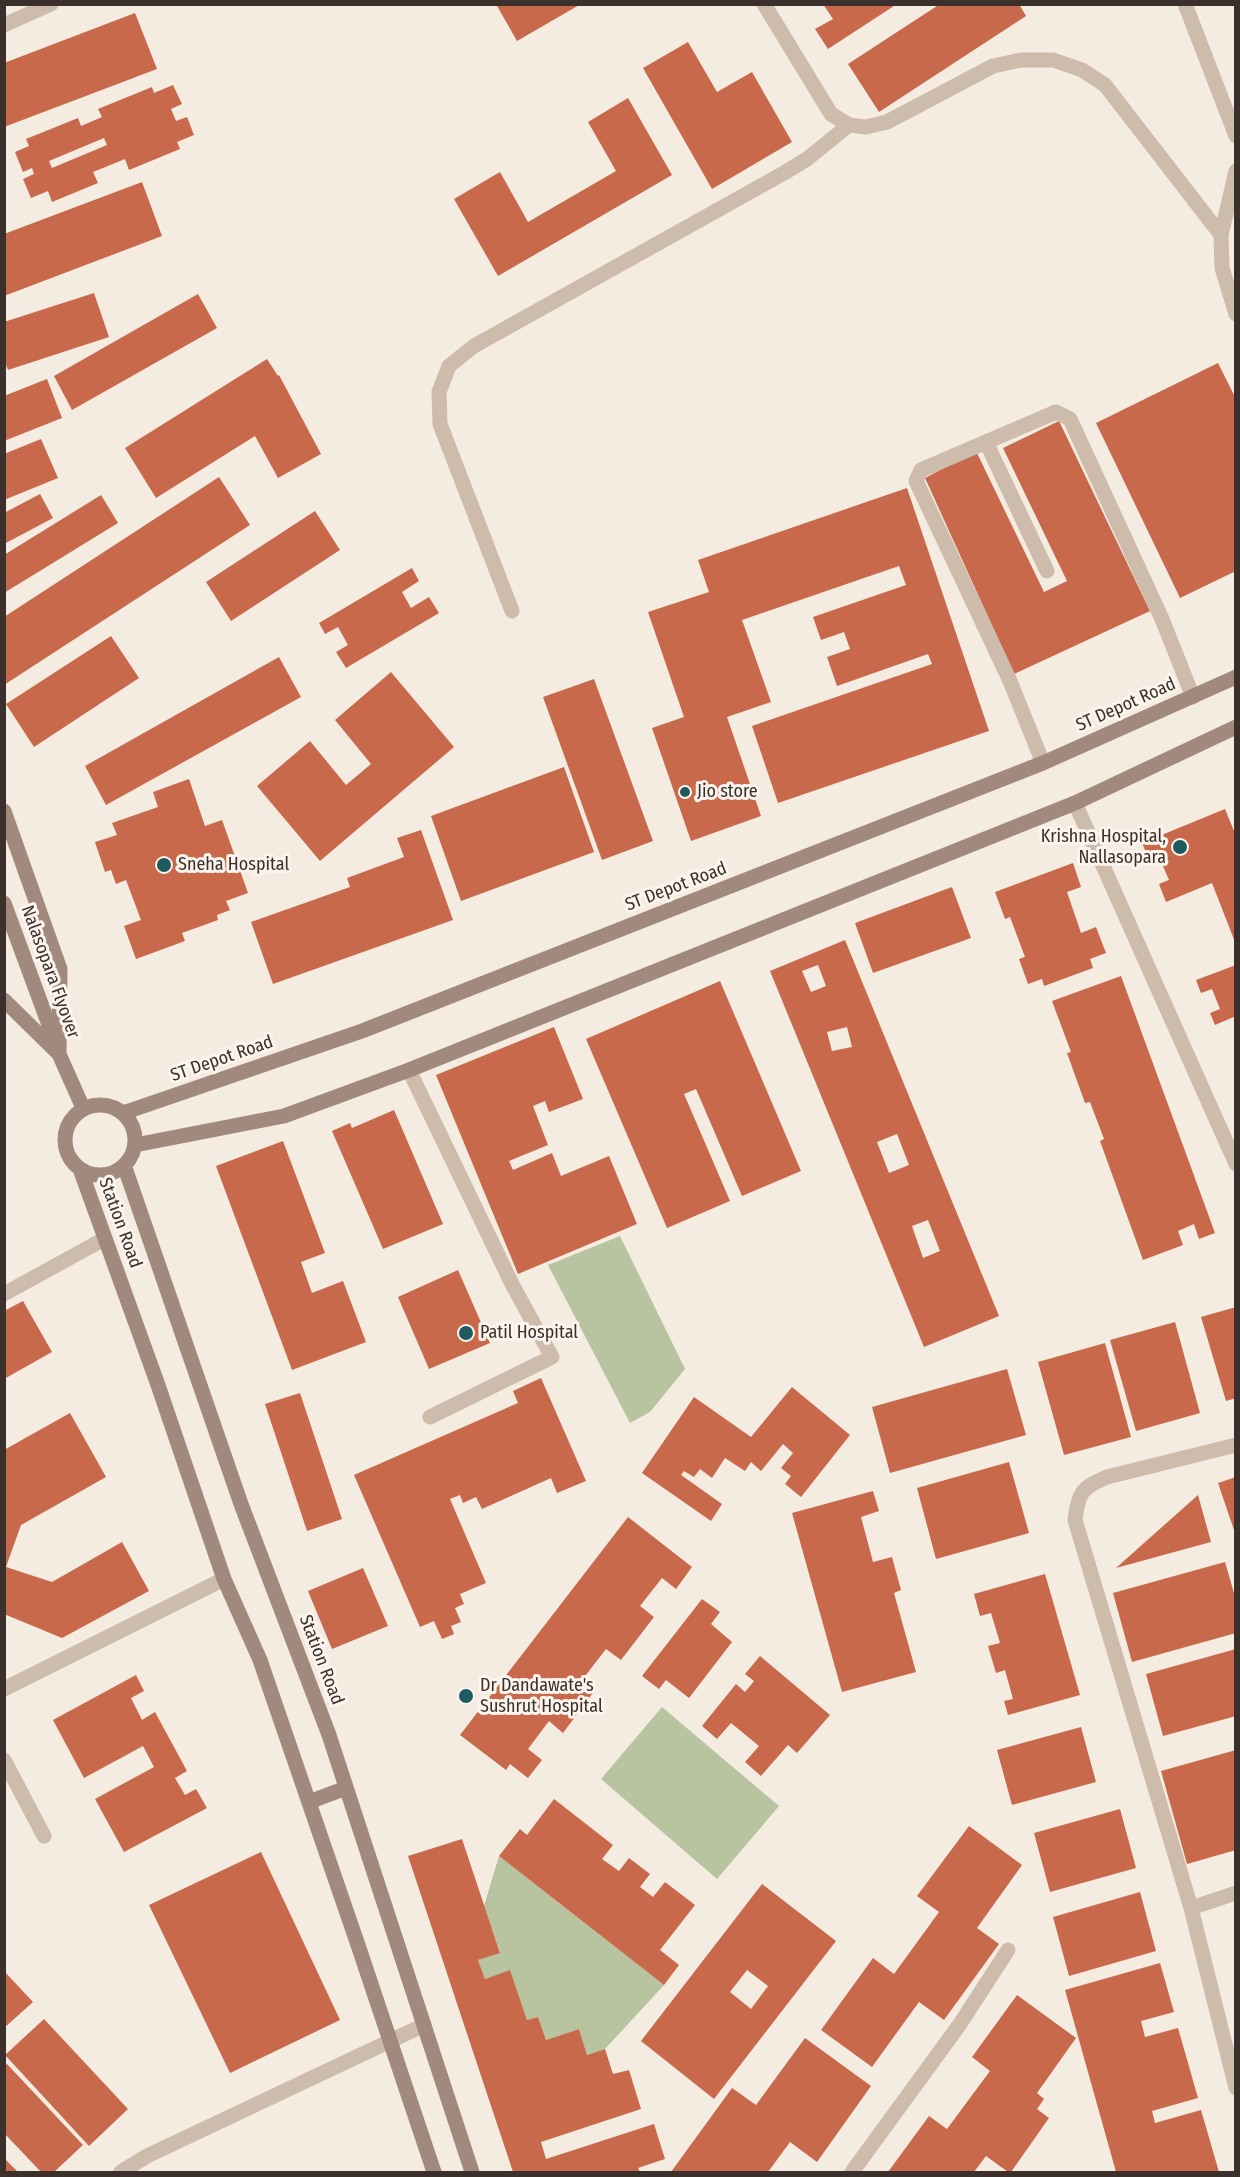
<!DOCTYPE html>
<style>
body{margin:0}
#map{position:relative;width:1240px;height:2177px;overflow:hidden;background:#f4ebe1;font-family:"Fira Sans Condensed",sans-serif}
canvas{display:block}
.frame{position:absolute;inset:0;border:6px solid #3b302b;pointer-events:none}
</style>
<div id="map">
<canvas width="1240" height="2177"></canvas>
<div class="frame"></div>
</div>
<script>
const context = document.querySelector('canvas').getContext('2d');
context.lineJoin = 'round';
function paint(path, color) { context.fillStyle = color; context.fill(path, 'evenodd'); }
function stroke(path, color, width, dash) { context.strokeStyle = color; context.lineWidth = width; context.lineCap = dash ? 'butt' : 'round'; context.setLineDash(dash || []); context.stroke(path); }
function drawText(font, color, halo, rows, align = 'center') {
  context.font = font + ' "Fira Sans Condensed",sans-serif'; context.lineWidth = 6; context.setLineDash([]); context.textBaseline = 'middle'; context.strokeStyle = halo; context.fillStyle = color; for (const [text, x, y, turn = 0] of rows) {
    context.save(); context.translate(x, y); context.rotate((+turn || 0) * Math.PI / 180); context.textAlign = isNaN(turn) ? turn : align; if (halo) context.strokeText(text, 0, 0); context.fillText(text, 0, 0); context.restore();
  }
}
const green = new Path2D(`
 M620,1236L685,1369L650,1412L630,1423L548,1265Z
 M662,1707L779,1806L717,1879L601,1779Z
 M499,1856L664,1985L605,2049L587,2055L579,2029L546,2040L538,2017L527,2020L510,1971L485,1979L478,1960L500,1952L484,1906Z`);
const building = new Path2D(`
 M496,4H581L517,41Z
 M823,4H897L828,49L815,29L833,19Z
 M940,4H1019L1026,16L879,112L848,64Z
 M135,13L157,69L4,127V63Z
 M688,42L717,92L752,72L792,142L712,189L643,68Z
 M173,85L182,104L171,109L176,121L187,117L194,135L177,142L180,149L129,170L125,159L93,172L98,183L52,202L48,191L31,198L23,179L34,174L32,168L23,172L15,152L29,146L26,139L78,118L81,126L102,117L98,109L152,87L154,93ZM104,138L107,145L52,168L49,161Z
 M628,98L672,175L498,276L454,199L500,172L528,222L616,171L588,122Z
 M142,182L162,236L4,296V234Z
 M94,293L109,337L8,370L4,360V322Z
 M198,294L217,328L72,410L54,376Z
 M267,359L278,376L279,375L321,454L278,478L255,436L156,498L125,448Z
 M1218,363L1236,399V571L1180,598L1096,423Z
 M47,379L62,418L4,441V396Z
 M1059,421L1150,611L1014,674L925,478L976,451L1044,592L1067,581L1003,448Z
 M41,439L58,478L4,500V454Z
 M219,477L250,525L4,685V617Z
 M907,488L989,731L778,803L752,726L932,664L928,654L837,686L827,657L850,649L844,632L821,640L813,617L906,585L899,566L742,620L771,702L727,717L761,816L691,841L652,728L684,717L648,612L709,592L698,560Z
 M40,494L53,518L4,544V513Z
 M101,495L118,523L4,593V555Z
 M315,511L340,550L231,621L206,582Z
 M412,568L419,581L402,592L411,608L429,597L439,613L346,668L336,652L348,645L338,627L325,634L319,623Z
 M111,636L139,678L34,747L6,704Z
 M279,657L301,697L106,805L85,766Z
 M391,672L454,747L320,861L257,786L310,741L346,785L371,764L335,720Z
 M594,679L653,841L602,860L543,697Z
 M564,767L594,852L461,901L431,816Z
 M189,779L205,826L222,820L248,893L226,901L230,910L217,915L218,920L182,933L185,941L136,959L124,926L141,920L126,880L116,884L111,870L105,872L95,842L117,835L112,823L158,807L153,792Z
 M1225,809L1234,831L1236,830L1235,942L1212,883L1166,902L1159,884L1169,880L1159,857L1150,862L1142,843Z
 M421,830L453,920L273,984L251,922L350,887L347,878L404,857L397,838Z
 M1073,863L1081,887L1067,892L1081,933L1096,927L1106,953L1090,959L1093,968L1044,986L1042,979L1028,984L1019,959L1025,957L1010,917L1005,919L995,892Z
 M952,887L971,938L873,973L855,923Z
 M845,940L999,1316L924,1347L770,971ZM818,965L826,986L811,992L802,971ZM847,1027L852,1047L832,1051L827,1032ZM897,1134L909,1165L889,1173L877,1142ZM928,1220L940,1251L923,1258L912,1226Z
 M1236,965V1016L1215,1025L1210,1013L1220,1009L1212,989L1201,993L1196,980Z
 M1121,976L1215,1233L1199,1239L1194,1224L1178,1231L1183,1245L1143,1260L1100,1141L1104,1139L1090,1102L1085,1103L1067,1053L1071,1052L1052,1001Z
 M720,981L801,1171L742,1196L696,1089L684,1094L730,1201L667,1228L586,1039Z
 M554,1027L583,1099L549,1112L545,1101L533,1106L548,1145L509,1161L513,1170L552,1153L561,1176L609,1156L637,1224L518,1274L436,1075Z
 M394,1110L443,1224L383,1249L332,1131L350,1123L352,1128Z
 M283,1141L325,1253L301,1262L312,1293L343,1281L366,1342L292,1370L216,1166Z
 M458,1270L490,1343L429,1369L398,1297Z
 M23,1301L52,1352L4,1379V1311Z
 M1236,1307V1398L1226,1401L1201,1317Z
 M1175,1322L1200,1413L1136,1431L1110,1340Z
 M1105,1343L1131,1437L1064,1455L1038,1362Z
 M1007,1369L1026,1435L890,1473L872,1407Z
 M541,1378L586,1481L557,1493L551,1478L482,1509L476,1497L463,1503L460,1495L450,1499L486,1583L460,1594L464,1604L455,1608L461,1622L451,1626L454,1634L442,1639L434,1621L420,1627L354,1475L518,1403L513,1391Z
 M792,1387L850,1435L801,1497L785,1484L791,1476L781,1468L793,1453L783,1444L761,1471L751,1462L745,1471L725,1458L712,1478L700,1469L694,1477L684,1471L681,1475L722,1504L711,1521L642,1473L694,1397L751,1437Z
 M300,1393L342,1519L307,1531L265,1404Z
 M70,1413L106,1477L21,1525L6,1567L52,1582L122,1542L149,1591L62,1638L4,1614V1450Z
 M1009,1462L1029,1533L936,1559L917,1488Z
 M1236,1477V1533H1235L1218,1483Z
 M873,1491L879,1511L861,1517L873,1562L892,1557L901,1590L894,1593L916,1672L842,1692L792,1513Z
 M1198,1495L1211,1542L1116,1568Z
 M628,1517L692,1567L676,1589L662,1578L640,1606L654,1617L621,1660L606,1649L582,1680L595,1690L563,1733L549,1721L528,1749L542,1760L528,1778L510,1764L506,1770L460,1735Z
 M1225,1562L1236,1600V1633L1132,1662L1113,1593Z
 M363,1568L388,1626L332,1649L308,1591Z
 M1045,1574L1080,1695L1008,1715L1004,1701L1013,1699L1005,1670L996,1673L988,1646L1000,1643L991,1613L980,1616L974,1594Z
 M702,1599L720,1612L711,1624L732,1642L689,1698L666,1680L659,1689L642,1676Z
 M1236,1649V1716L1163,1736L1146,1674Z
 M760,1656L830,1715L797,1753L788,1745L761,1776L745,1762L759,1746L731,1723L717,1739L702,1726L736,1684L745,1692L754,1681L745,1674Z
 M136,1675L144,1691L131,1698L142,1720L155,1712L187,1771L175,1778L185,1795L196,1789L207,1808L124,1852L95,1799L154,1767L143,1746L84,1778L53,1720Z
 M1081,1727L1096,1782L1012,1805L997,1750Z
 M1236,1750V1850L1187,1864L1161,1771Z
 M554,1799L613,1845L602,1859L619,1871L629,1858L650,1874L640,1887L653,1897L665,1882L695,1905L660,1950L679,1965L664,1985L499,1856L520,1829L527,1835Z
 M1120,1809L1136,1868L1050,1892L1034,1833Z
 M969,1826L1022,1865L977,1928L999,1944L944,2020L919,2002L872,2067L821,2030L873,1958L894,1974L939,1912L917,1896Z
 M462,1839L500,1953L478,1960L485,1979L510,1970L527,2020L538,2017L546,2040L579,2029L587,2055L605,2049L613,2074L629,2070L641,2109L541,2142L546,2159L654,2124L665,2159L638,2168L640,2172H513L408,1856Z
 M261,1852L340,2020L230,2073L149,1905Z
 M762,1884L836,1941L714,2099L641,2041ZM747,1970L768,1986L751,2009L730,1992Z
 M1140,1892L1156,1951L1069,1976L1053,1917Z
 M1160,1963L1174,2012L1141,2021L1145,2037L1178,2028L1198,2098L1152,2111L1155,2123L1201,2110L1219,2172H1116L1065,1990Z
 M4,1971L33,2002L4,2028Z
 M1017,1995L1076,2038L1037,2093L1044,2099L1037,2109L1049,2118L1011,2172H1008L986,2156L974,2172H888L929,2116L947,2129L990,2071L972,2057Z
 M44,2019L128,2109L89,2146L5,2055Z
 M805,2038L871,2086L817,2162L790,2142L768,2172H671L732,2088L756,2105Z
 M7,2064L83,2145L54,2172H41L4,2133V2066Z
 M4,2158L18,2172H4Z`);
const street = new Path2D(`
 M764,4L831,114L849,125L866,127L887,122L993,66L1021,60H1053L1082,70L1105,85L1221,235
 M1185,4L1236,136
 M4,25L51,4
 M1236,171L1221,235L1222,268L1236,314
 M986,442L1047,571
 M512,611L440,424L439,392L449,366L474,346L784,173L807,159L849,125
 M1043,763L1010,681L916,481L921,470L1056,412L1070,419L1162,619L1193,697
 M1075,803L1236,1164
 M409,1070L513,1286L552,1357L430,1417
 M4,1294L104,1239
 M1236,1445L1107,1477C1082,1487 1078,1493 1075,1520L1191,1908L1236,1893
 M4,1689L224,1579
 M4,1760L44,1836
 M1191,1908L1236,2088
 M121,2172L147,2156L424,2025
 M852,2172L960,2024L1008,1950`);
const secondary = new Path2D(`
 M4,811L60,969L59,1054
 M4,903L56,1044
 M4,1000L59,1054L83,1108
 M65 1140a35 35 0 1 1 70 0a35 35 0 1 1-70 0Z
 M123,1113L362,1031L1043,763L1236,677
 M135,1145L284,1116L409,1070L1075,803L1236,727
 M124,1165L241,1504L329,1735L472,2172
 M80,1169L158,1385L224,1579L260,1660L359,1948L434,2172
 M309,1802L346,1788`);
const markers = [
 [685,792,6,"#1f5a5e"],
 [1180,847,8,"#1f5a5e"],
 [164,865,8,"#1f5a5e"],
 [466,1333,8,"#1f5a5e"],
 [466,1696,8,"#1f5a5e"]
];
const streetNames = [
 ["ST Depot Road",1126,705,-24],
 ["ST Depot Road",676,887,-21],
 ["Nalasopara Flyover",50,972,70],
 ["ST Depot Road",222,1059,-19],
 ["Station Road",120,1223,70],
 ["Station Road",321,1660,69]
];
const poiNames = [
 ["Jio store",697,792],
 ["Krishna Hospital,",1166,837,"right"],
 ["Nallasopara",1166,858,"right"],
 ["Sneha Hospital",178,865],
 ["Patil Hospital",480,1333],
 ["Dr Dandawate's",480,1686],
 ["Sushrut Hospital",480,1707]
];
paint(green, '#b8c4a0');
paint(building, '#c8694b');
stroke(street, '#cdbbac', 15);
stroke(secondary, '#a18a7d', 15);
for (const [x, y, r, color] of markers) { const dot = new Path2D(); dot.arc(x, y, r, 0, 2 * Math.PI); context.fillStyle = color; context.fill(dot); stroke(dot, '#fbf5ee', 2); }
drawText('18px', '#3b302b', '#fbf5ee', streetNames);
drawText('18px', '#3b302b', '#fbf5ee', poiNames, 'left');
</script>
